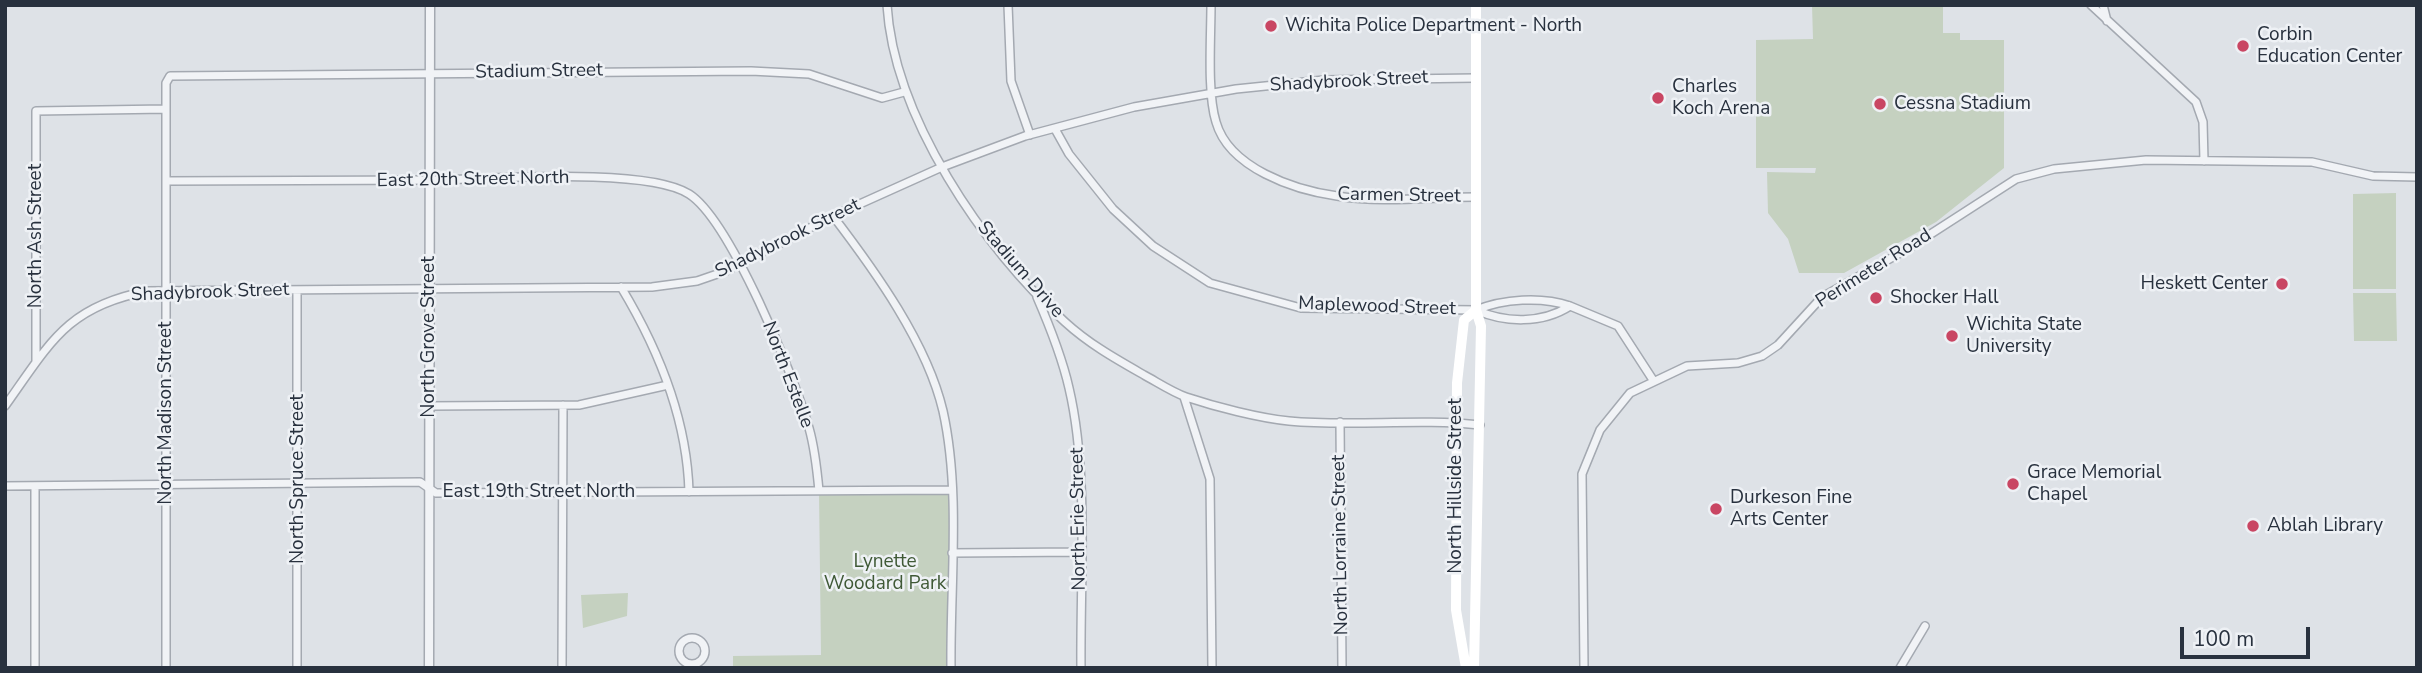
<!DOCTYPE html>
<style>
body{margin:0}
#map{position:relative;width:2422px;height:673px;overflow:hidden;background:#dee2e7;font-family:"Nunito Sans",sans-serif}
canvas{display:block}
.frame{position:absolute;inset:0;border:7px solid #28313e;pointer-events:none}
.scale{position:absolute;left:2180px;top:627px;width:130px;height:32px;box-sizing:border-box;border:4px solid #28313e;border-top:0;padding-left:9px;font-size:21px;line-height:24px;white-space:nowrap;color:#28313e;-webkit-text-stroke:5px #eef1f5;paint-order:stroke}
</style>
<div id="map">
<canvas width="2422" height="673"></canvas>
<div class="frame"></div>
<div class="scale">100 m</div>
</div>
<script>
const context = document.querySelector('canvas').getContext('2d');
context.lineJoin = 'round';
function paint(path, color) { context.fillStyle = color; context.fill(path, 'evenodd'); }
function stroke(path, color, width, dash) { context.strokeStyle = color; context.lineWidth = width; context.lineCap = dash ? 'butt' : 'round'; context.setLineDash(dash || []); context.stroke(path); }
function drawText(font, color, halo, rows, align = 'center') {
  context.font = font + ' "Nunito Sans",sans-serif'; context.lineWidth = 5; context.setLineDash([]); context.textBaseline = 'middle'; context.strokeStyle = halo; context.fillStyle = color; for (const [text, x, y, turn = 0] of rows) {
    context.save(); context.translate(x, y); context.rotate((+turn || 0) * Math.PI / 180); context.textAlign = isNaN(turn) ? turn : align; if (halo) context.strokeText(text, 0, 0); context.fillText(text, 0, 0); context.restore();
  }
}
const green = new Path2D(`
 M1812,5H1943V33H1960V40H2004V168L1936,222L1844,273H1799L1788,239L1768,213L1767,172L1815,173L1816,168H1756V40L1813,39Z
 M2396,193V289H2353V194Z
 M2353,293H2396L2397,341H2354Z
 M950,490L952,668H733V656L821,655L819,491Z
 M628,593L627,616L583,628L581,595Z`);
const minor = new Path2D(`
 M887,5C894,117 983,248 1065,322C1089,344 1116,359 1144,375C1157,382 1172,392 1186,397C1216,407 1259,418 1289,421C1353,427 1417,418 1480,425
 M1008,5L1011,81L1030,135
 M1211,5C1211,38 1207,93 1216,122C1229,168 1294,190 1337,196C1382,203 1431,197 1476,197
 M2091,5L2196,102L2203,122L2204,161
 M2103,5L2107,21
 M1055,129L1069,154L1113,209L1153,246L1210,283L1301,308L1476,310C1503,299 1541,296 1570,306C1542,324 1505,323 1476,310
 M166,181C256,181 346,181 437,180C492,179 647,167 689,194C730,220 795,378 809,428C815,449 817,469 819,491
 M833,216C875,271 927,343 943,411C961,492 950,585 951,668
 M621,287C659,350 687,418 689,492
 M1037,297C1050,327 1062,357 1069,388C1089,473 1080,580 1081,668
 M1570,306L1618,326L1653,380
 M36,361V111L166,109
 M1184,397L1210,479L1212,668
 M5,406C50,343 67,306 148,291L652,287L697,281L726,271L833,216L942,167L1025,136L1134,107L1236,89L1324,80L1476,78
 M429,406L579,405L668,385
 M1340,422L1342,668
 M5,486L420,482L436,493L950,490
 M952,553L1080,552
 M679 651a13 13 0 1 1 26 0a13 13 0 1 1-26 0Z
 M35,668V486
 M166,668V83L170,76L751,71L809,74L882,98L904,92
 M297,668V291
 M562,668L563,405
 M1584,668L1582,474L1600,430L1630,393L1687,366L1738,363L1762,356L1778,345L1822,297L1909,248L2016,179L2054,169L2146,160L2312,162L2373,176L2417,177
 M1900,668L1925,626`);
const tertiary = new Path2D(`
 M429,668L430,5`);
const secondary = new Path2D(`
 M1466,668L1456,610L1457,383L1464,320L1476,310
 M1474,668L1481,326L1476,310V5`);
const markers = [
 [1271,26,7,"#c94663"],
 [2243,46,7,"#c94663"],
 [1658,98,7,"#c94663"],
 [1880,104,7,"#c94663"],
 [2282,284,7,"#c94663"],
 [1876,298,7,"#c94663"],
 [1952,336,7,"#c94663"],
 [2013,484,7,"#c94663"],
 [1716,509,7,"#c94663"],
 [2253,526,7,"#c94663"]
];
const poiNames = [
 ["Wichita Police Department - North",1285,26],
 ["Corbin",2257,35],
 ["Education Center",2257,57],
 ["Charles",1672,87],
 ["Koch Arena",1672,109],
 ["Cessna Stadium",1894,104],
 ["Heskett Center",2268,284,"right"],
 ["Shocker Hall",1890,298],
 ["Wichita State",1966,325],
 ["University",1966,347],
 ["Grace Memorial",2027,473],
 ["Chapel",2027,495],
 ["Durkeson Fine",1730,498],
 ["Arts Center",1730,520],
 ["Ablah Library",2267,526]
];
const streetNames = [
 ["Stadium Street",539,72,-1],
 ["Shadybrook Street",1349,82,-3],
 ["East 20th Street North",473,180,-1],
 ["Carmen Street",1399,196,1],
 ["North Ash Street",36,236,-90],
 ["Shadybrook Street",788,239,-26],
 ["Perimeter Road",1874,269,-32],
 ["Stadium Drive",1020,270,49],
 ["Shadybrook Street",210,293,-2],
 ["Maplewood Street",1377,307,2],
 ["North Grove Street",429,337,-90],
 ["North Estelle",787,375,69],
 ["North Madison Street",166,413,-90],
 ["North Spruce Street",298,479,-90],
 ["North Hillside Street",1456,486,-90],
 ["East 19th Street North",539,492],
 ["North Erie Street",1079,519,-91],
 ["North Lorraine Street",1341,545,-91]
];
const parkNames = [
 ["Lynette",885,562],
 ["Woodard Park",885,584]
];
paint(green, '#c5d1c0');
stroke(minor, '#a4a9b1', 10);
stroke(tertiary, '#a4a9b1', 11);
stroke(minor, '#f1f3f6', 7);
stroke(tertiary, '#f1f3f6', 8);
stroke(secondary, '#fff', 10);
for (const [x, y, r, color] of markers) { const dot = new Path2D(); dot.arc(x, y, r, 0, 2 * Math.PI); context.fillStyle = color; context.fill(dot); stroke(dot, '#eef1f5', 2.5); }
drawText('19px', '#28313e', '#eef1f5', poiNames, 'left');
drawText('19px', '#28313e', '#eef1f5', streetNames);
drawText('19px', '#3f5936', '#eef1f5', parkNames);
</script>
